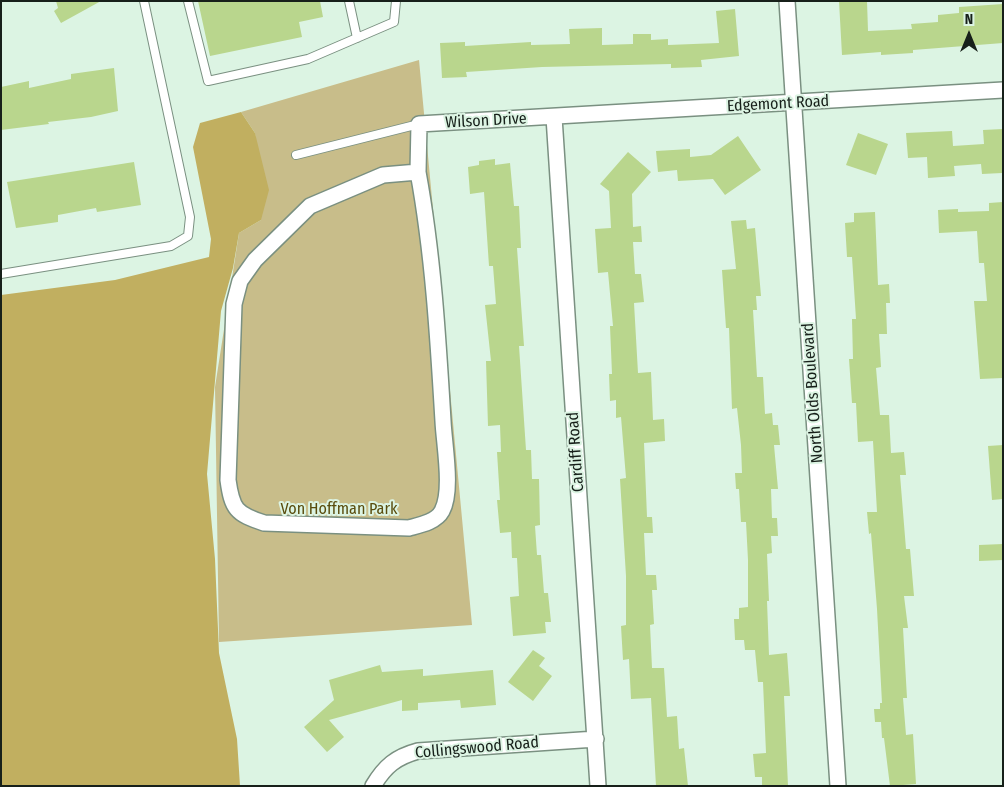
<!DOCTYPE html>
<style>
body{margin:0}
#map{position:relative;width:1004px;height:787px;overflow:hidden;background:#dcf4e3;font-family:"Fira Sans Condensed",sans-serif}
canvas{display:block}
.frame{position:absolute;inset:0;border:2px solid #17201a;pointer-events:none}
.north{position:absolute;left:944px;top:10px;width:50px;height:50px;-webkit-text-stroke:4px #dcf4e3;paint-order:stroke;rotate:0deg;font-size:14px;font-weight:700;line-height:20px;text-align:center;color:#17201a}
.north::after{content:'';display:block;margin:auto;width:18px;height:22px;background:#17201a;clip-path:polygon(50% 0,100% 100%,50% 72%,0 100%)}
</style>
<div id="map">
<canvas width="1004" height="787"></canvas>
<div class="frame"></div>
<div class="north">N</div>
</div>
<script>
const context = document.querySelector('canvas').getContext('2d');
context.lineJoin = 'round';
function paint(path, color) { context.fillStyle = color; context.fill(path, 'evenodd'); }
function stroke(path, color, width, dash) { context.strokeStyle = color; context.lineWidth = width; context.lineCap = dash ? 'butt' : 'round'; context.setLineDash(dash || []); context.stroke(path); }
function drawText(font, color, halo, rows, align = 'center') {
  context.font = font + ' "Fira Sans Condensed",sans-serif'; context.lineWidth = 4; context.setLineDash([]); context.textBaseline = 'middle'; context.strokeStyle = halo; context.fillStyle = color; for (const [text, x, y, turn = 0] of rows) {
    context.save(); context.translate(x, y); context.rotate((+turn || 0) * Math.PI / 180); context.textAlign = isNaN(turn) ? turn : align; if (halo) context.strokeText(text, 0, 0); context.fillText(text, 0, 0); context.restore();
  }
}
const green = new Path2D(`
 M419,60L472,625L219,642L215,387L239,233L261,220L255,133L241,112Z`);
const forest = new Path2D(`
 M241,112L255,133L269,190L261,220L239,233L233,268L221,311L207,474L215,559L219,653L237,739L240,786H1V295L115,280L209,257L211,239L193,147L200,123Z`);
const building = new Path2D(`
 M56,1H101L61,23L54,11L58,8Z
 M198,1H320L323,17L299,22L302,37L210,56Z
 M839,1H867L868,31L912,29L911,24L938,22V15L959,13V7L1003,4V43L913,50V53L881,55V52L842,55Z
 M735,9L739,56L701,60L702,67L671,68V64L542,67L466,72L467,77L442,78L440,43L465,42V46L531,42V45L570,44L569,29L602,28V45L633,44V34H651V40L668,39V45L719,43L716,11Z
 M114,68L118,111L91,117L48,122L49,124L1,130V87L29,81V88L71,79V74Z
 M1003,129L1002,173L982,174L981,164L954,166L955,176L928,178L927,157L908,158L906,133L952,131L953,146L984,144L983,130Z
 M858,133L888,144L876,175L846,165Z
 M738,136L761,170L725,195L713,179L678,181L677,170L658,172L656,151L690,149V157L711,155Z
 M628,152L651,172L632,194L633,227L641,226L642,242H633L635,274H641L644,302L634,303L638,373L651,372L653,420L664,419L665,441L644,443L647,517H652L653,533H644L646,575H656L657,590H652L654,624L650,625L652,668H664L667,717L677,716L679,749L684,748L688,786H656L651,698L631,699L629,659L623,660L621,626L626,625V576L620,479L626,478L621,417L616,418V400L610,401L609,374H612L610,326H613L608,272L598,273L595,229L611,228L609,191L600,184Z
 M495,159V165L510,163L514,206H519L521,248H517L524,346H519L526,450H531L532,479H539L540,525L535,526L537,555H541L544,593H548L551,622H545L546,633L513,636L510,597L519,596L517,558H512L511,532L500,533L497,500H500L497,452H501L500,425L488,426L486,361H491L485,305L496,304L493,266H489L484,192L470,194L468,167L479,165V161Z
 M134,162L141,205L97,212L96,208L58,215V222L16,228L7,182Z
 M1003,202V378L980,379L974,301H987L984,263H979L977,231L939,233L938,210L958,209V212L989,211V203Z
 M875,212L878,285L889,284L890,303H886L887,334H879L881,367L876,368L880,415H889L891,453L904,452L906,475H900L906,549H910L914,596H904L908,628H903L907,698H903L906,735L913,734L916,784L890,786L884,738H882L881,722H875L874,709H880V703H882L877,609L871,533L869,534L867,512H877L873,441L858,442L856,403H852L849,359H853L852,319H856L852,257H847L845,223L854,222V213Z
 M746,220L747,229L755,228L758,261L761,296H756L757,310H753L757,377H763L765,414L772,413L773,425H778L780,445H774L778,489H771L772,518H777L778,536H771L772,553L767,554L769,601H767L769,655L787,653L790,696H784L788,786H762V777H755L753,754L766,753L763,682H758L755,650H745L744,640H735L734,619H739V608L748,607V560L746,522H741L739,489H736L735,473H742L741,445L737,408L732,409L729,328H726L722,270L736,269L731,221Z
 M1003,445V499L992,500L988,446Z
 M1003,544V560L979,561V545Z
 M533,650L545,658L539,666L552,676L533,701L508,682Z
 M380,665L382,672L423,669V676L493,670L496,705L461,708L460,700L418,703V710L402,711V700L329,720L344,737L327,752L304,727L334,700L329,680Z`);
const service = new Path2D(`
 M188,1L208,81L308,59L394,22L396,1
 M349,1L357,38
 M296,155L419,124
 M1,274L171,246L188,236L190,217L144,1`);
const minor = new Path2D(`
 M787,1L838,786
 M554,117L598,786
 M418,172C433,254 438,337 443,421C444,444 453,491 442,511C436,522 420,525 409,528L264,523C236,514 232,509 228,480L234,304L240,281L255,260L310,206L383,175L418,172L419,124L1003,90
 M373,786C385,766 396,757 418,751L596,739`);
const streetNames = [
 ["Edgemont Road",778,104,-3],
 ["Wilson Drive",486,121,-3],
 ["North Olds Boulevard",813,393,-94],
 ["Cardiff Road",576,452,-94],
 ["Collingswood Road",477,748,-5]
];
const parkNames = [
 ["Von Hoffman Park",339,510]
];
paint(green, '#c8bd8a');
paint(forest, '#c1af60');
paint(building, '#b9d68d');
stroke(service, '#7a9081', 10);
stroke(minor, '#7a9081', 18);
stroke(service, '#fff', 8);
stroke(minor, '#fff', 15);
drawText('16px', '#17201a', '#dcf4e3', streetNames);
drawText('16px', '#594c0d', '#dcf4e3', parkNames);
</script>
